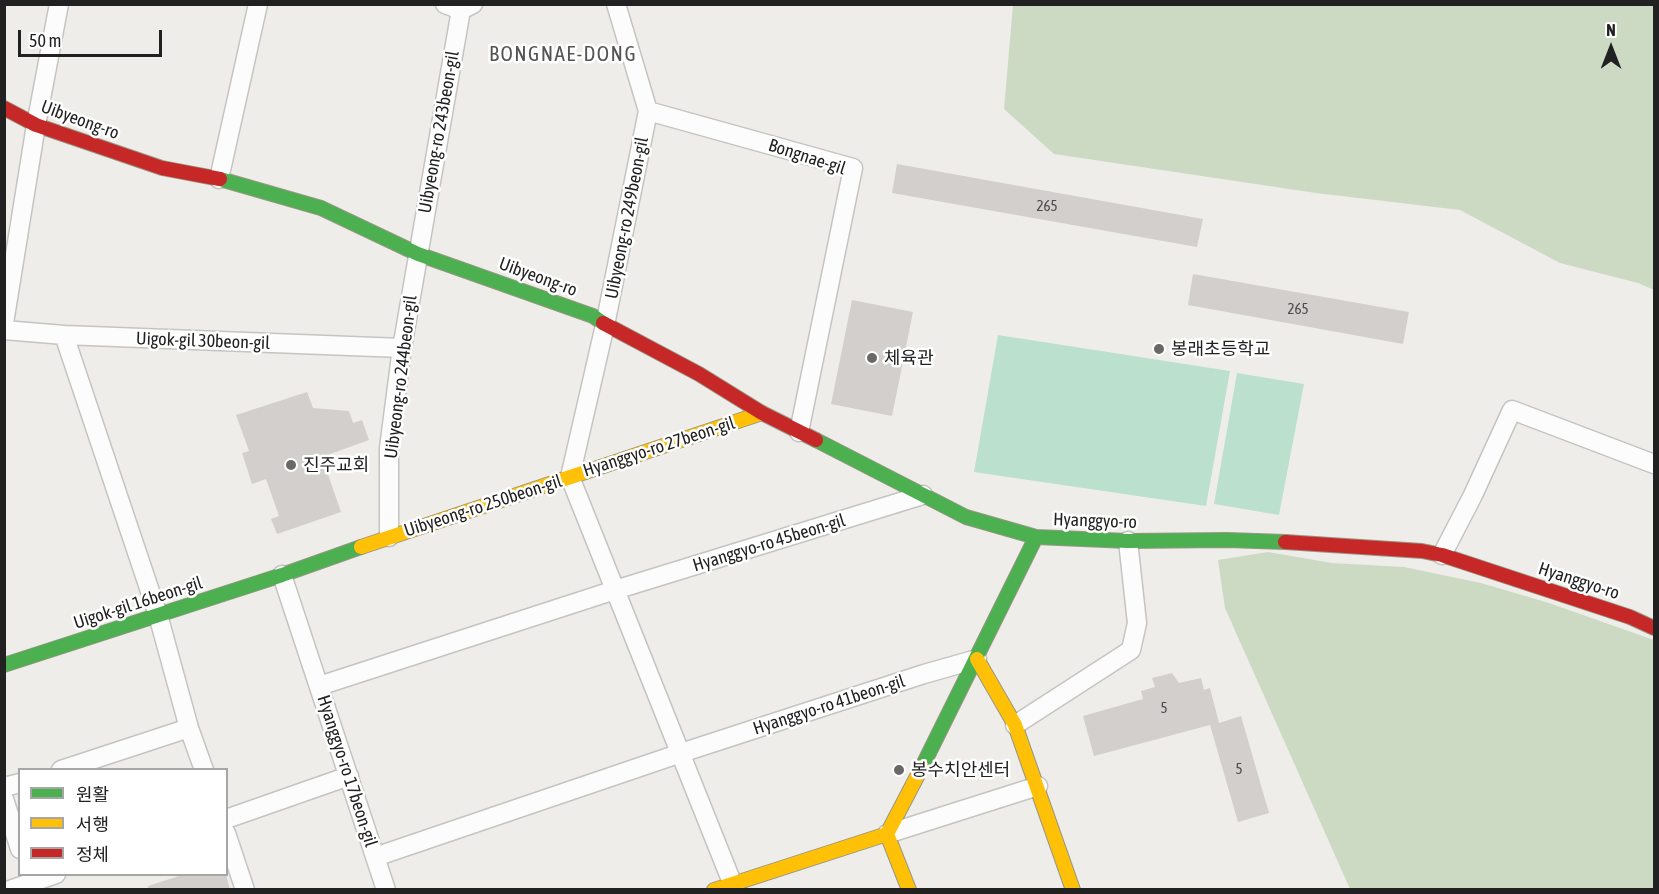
<!DOCTYPE html>
<meta charset="utf-8">
<style>
body{margin:0}
#map{position:relative;width:1659px;height:894px;overflow:hidden;background:#efedea;font-family:"Asap Condensed","Noto Sans KR",sans-serif}
canvas{display:block}
.frame{position:absolute;inset:0;border:6px solid #212121;pointer-events:none}
.legend{position:absolute;left:18px;top:768px;width:210px;height:108px;box-sizing:border-box;background:#fff;border:2px solid #a6a6a6;margin:0;padding:8px 10px;list-style:none;font-size:18px;color:#212121}
.legend li{display:flex;align-items:center;gap:12px;height:30px}
.legend b{width:30px;border:2px solid #a6a6a6}
.north{position:absolute;left:1581px;top:18px;width:60px;height:60px;-webkit-text-stroke:4px #fff;paint-order:stroke;rotate:0deg;font-size:16px;font-weight:700;line-height:24px;text-align:center;color:#212121}
.north::after{content:'';display:block;margin:auto;width:21px;height:27px;background:#212121;clip-path:polygon(50% 0,100% 100%,50% 72%,0 100%)}
.scale{position:absolute;left:18px;top:30px;width:144px;height:27px;box-sizing:border-box;border:3px solid #212121;border-top:0;padding-left:8px;font-size:18px;line-height:21px;white-space:nowrap;color:#212121;-webkit-text-stroke:4px #fff;paint-order:stroke}
</style>
<div id="map">
<canvas width="1659" height="894"></canvas>
<div class="frame"></div>
<ul class="legend">
<li><b style="height:8px;background:#4caf50"></b>원활</li>
<li><b style="height:8px;background:#ffc107"></b>서행</li>
<li><b style="height:8px;background:#c62828"></b>정체</li>
</ul>
<div class="north">N</div>
<div class="scale">50 m</div>
</div>
<script>
const context = document.querySelector('canvas').getContext('2d');
context.lineJoin = 'round';
function paint(path, color) { context.fillStyle = color; context.fill(path, 'evenodd'); }
function stroke(path, color, width, dash) { context.strokeStyle = color; context.lineWidth = width; context.lineCap = dash ? 'butt' : 'round'; context.setLineDash(dash || []); context.stroke(path); }
function drawText(font, color, halo, rows, align = 'center') {
  context.font = font + ' "Asap Condensed","Noto Sans KR",sans-serif'; context.lineWidth = 5; context.setLineDash([]); context.textBaseline = 'middle'; context.strokeStyle = halo; context.fillStyle = color; for (const [text, x, y, turn = 0] of rows) {
    context.save(); context.translate(x, y); context.rotate((+turn || 0) * Math.PI / 180); context.textAlign = isNaN(turn) ? turn : align; if (halo) context.strokeText(text, 0, 0); context.fillText(text, 0, 0); context.restore();
  }
}
const forest = new Path2D(`
 M1013,5H1654V290L1638,283L1560,263L1460,210L1316,193L1054,154L1004,109Z
 M1268,552L1332,563L1404,567L1481,583L1549,603L1654,640V889H1350L1225,608L1218,560Z`);
const pitch = new Path2D(`
 M998,335L1230,371L1206,506L974,472Z
 M1237,373L1304,384L1279,515L1214,504Z`);
const building = new Path2D(`
 M897,164L1203,219L1197,247L892,193Z
 M1193,274L1409,312L1403,344L1188,305Z
 M852,300L913,312L892,416L831,404Z
 M307,392L313,408L349,411L353,423L362,420L369,440L322,457L341,512L277,534L271,519L279,516L266,479L252,484L242,453L249,451L236,415Z
 M1172,673L1179,683L1201,678L1204,690L1210,688L1219,723L1241,716L1269,813L1238,822L1210,725L1094,756L1083,716L1143,699L1141,691L1155,687L1152,678Z
 M185,874H226L230,890H148V886Z`);
const street = new Path2D(`
 M445,4L461,10L473,4
 M616,4L648,111L605,325L570,477L735,890
 M648,111L853,168L799,432
 M219,179L258,4
 M4,323L36,125L59,4
 M4,330L64,335L402,348
 M64,335L158,615L189,728L204,770
 M389,537V448L402,348L461,10
 M1442,555L1473,495L1512,410L1654,464
 M282,575L386,890
 M319,686L615,590L923,495
 M1015,725L1131,650L1137,623L1128,541
 M61,770L189,728
 M4,787L20,783
 M4,799L20,849
 M226,819L349,776
 M226,833L245,890
 M887,834L1038,786
 M375,857L681,753L924,674L977,659
 M10,890L56,874`);
const fast = new Path2D(`
 M220,179L321,208L418,254L593,316L603,323
 M816,440L966,517L1036,537
 M4,665L282,575L361,547
 M922,767L1036,537L1128,541L1227,540L1285,542`);
const slow = new Path2D(`
 M361,547L762,413
 M977,659L1015,725L1073,890
 M887,834L909,890
 M714,890L887,834L922,767`);
const jam = new Path2D(`
 M4,108L36,125L162,168L220,179
 M603,323L699,374L762,413L816,440
 M1285,542L1422,551L1442,555L1630,617L1654,628`);
const markers = [
 [1159,349,6,"#696867"],
 [872,358,6,"#696867"],
 [291,465,6,"#696867"],
 [899,770,6,"#696867"]
];
const numberNames = [
 ["265",1047,206],
 ["265",1298,309],
 ["5",1164,708],
 ["5",1239,769]
];
const streetNames = [
 ["Uibyeong-ro",80,120,20],
 ["Uibyeong-ro 243beon-gil",439,132,-80],
 ["Bongnae-gil",807,157,18],
 ["Uibyeong-ro 249beon-gil",627,218,-79],
 ["Uibyeong-ro",538,277,20],
 ["Uigok-gil 30beon-gil",203,341,2],
 ["Uibyeong-ro 244beon-gil",401,377,-83],
 ["Hyanggyo-ro 27beon-gil",659,447,-18],
 ["Uibyeong-ro 250beon-gil",483,506,-18],
 ["Hyanggyo-ro",1095,521,2],
 ["Hyanggyo-ro 45beon-gil",769,543,-17],
 ["Hyanggyo-ro",1579,581,18],
 ["Uigok-gil 16beon-gil",138,603,-18],
 ["Hyanggyo-ro 41beon-gil",829,705,-18],
 ["Hyanggyo-ro 17beon-gil",347,771,72]
];
const poiNames = [
 ["봉래초등학교",1171,349],
 ["체육관",884,358],
 ["진주교회",303,465],
 ["봉수치안센터",911,770]
];
const quarterNames = [
 ["BONGNAE-DONG",563,54]
];
paint(forest, '#cddac3');
paint(pitch, '#bbe0cd');
paint(building, '#d2cfcd');
stroke(street, '#c5c4c2', 21);
stroke(fast, '#979784', 16);
stroke(slow, '#979784', 16);
stroke(jam, '#979784', 16);
stroke(street, '#fdfcfc', 18);
stroke(fast, '#4caf50', 14);
stroke(slow, '#ffc107', 14);
stroke(jam, '#c62828', 14);
for (const [x, y, r, color] of markers) { const dot = new Path2D(); dot.arc(x, y, r, 0, 2 * Math.PI); context.fillStyle = color; context.fill(dot); stroke(dot, '#fff', 2); }
drawText('15px', '#4d4c4c', null, numberNames);
drawText('18px', '#212121', '#fff', streetNames);
drawText('18px', '#212121', '#fff', poiNames, 'left');
context.letterSpacing = '1.5px';
drawText('21px', '#545454', '#fff', quarterNames);
context.letterSpacing = '0px';
</script>
